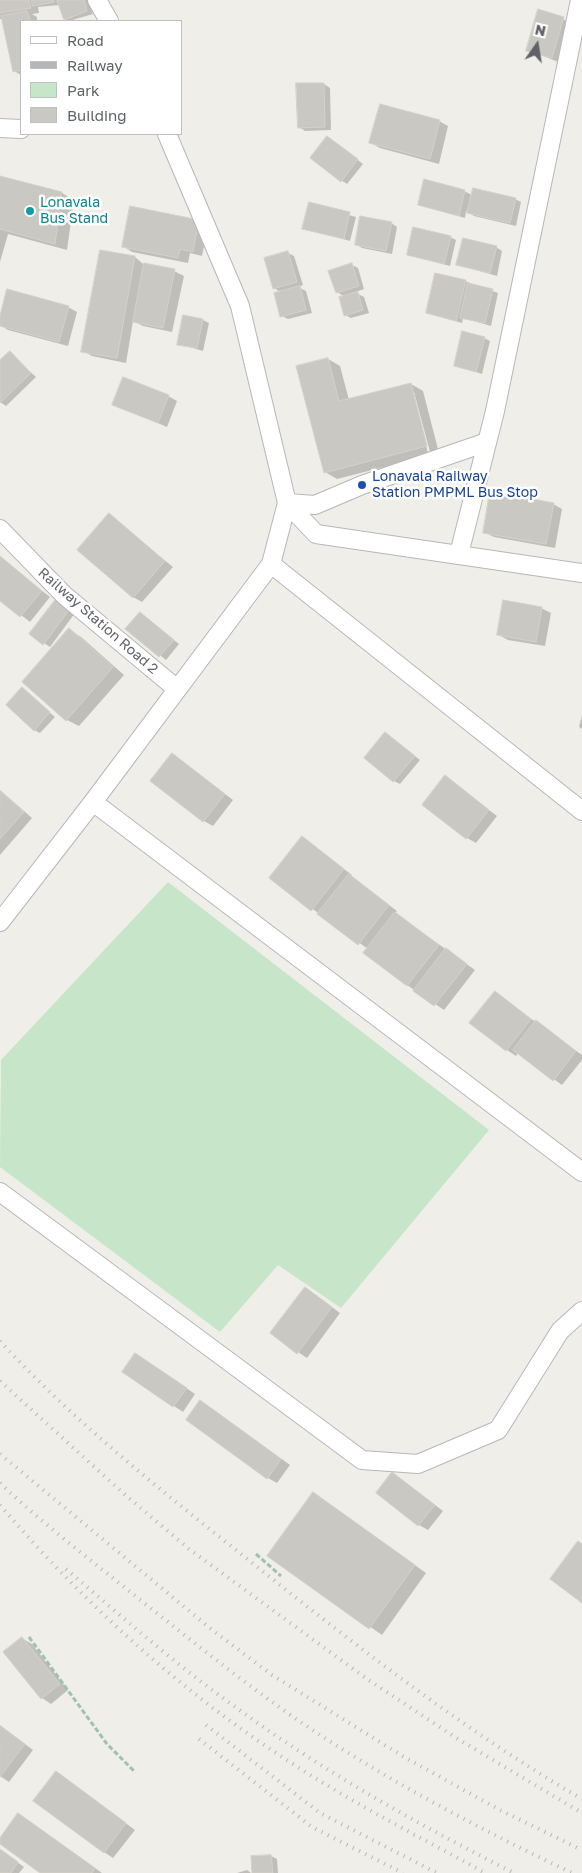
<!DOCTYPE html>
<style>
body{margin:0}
#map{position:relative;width:582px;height:1873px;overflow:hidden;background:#f0eee8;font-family:"Golos Text",sans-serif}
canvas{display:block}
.legend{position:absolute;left:20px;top:20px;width:162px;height:115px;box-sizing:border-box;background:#fff;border:1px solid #bfc0c2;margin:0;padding:6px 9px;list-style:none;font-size:15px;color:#5f6267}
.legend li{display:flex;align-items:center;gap:10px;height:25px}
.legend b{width:25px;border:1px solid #bfc0c2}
.north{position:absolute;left:512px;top:20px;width:50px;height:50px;-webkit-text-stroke:4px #fff;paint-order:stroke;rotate:13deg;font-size:14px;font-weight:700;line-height:20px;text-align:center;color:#5f6267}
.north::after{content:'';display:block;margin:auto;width:18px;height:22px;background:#5f6267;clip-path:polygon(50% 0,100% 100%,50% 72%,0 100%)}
</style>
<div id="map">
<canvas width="582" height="1873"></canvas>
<ul class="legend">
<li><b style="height:6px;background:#fff"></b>Road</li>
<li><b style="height:6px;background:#b5b6b7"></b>Railway</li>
<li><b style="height:14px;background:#c7e5c8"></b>Park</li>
<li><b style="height:14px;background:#c9c8c2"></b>Building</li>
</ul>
<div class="north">N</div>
</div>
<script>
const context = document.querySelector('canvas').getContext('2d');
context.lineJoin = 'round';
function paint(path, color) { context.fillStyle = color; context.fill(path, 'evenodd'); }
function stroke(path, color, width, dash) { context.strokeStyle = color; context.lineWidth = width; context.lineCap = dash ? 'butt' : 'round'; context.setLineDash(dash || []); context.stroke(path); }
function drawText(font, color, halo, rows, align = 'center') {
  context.font = font + ' "Golos Text",sans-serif'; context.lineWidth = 5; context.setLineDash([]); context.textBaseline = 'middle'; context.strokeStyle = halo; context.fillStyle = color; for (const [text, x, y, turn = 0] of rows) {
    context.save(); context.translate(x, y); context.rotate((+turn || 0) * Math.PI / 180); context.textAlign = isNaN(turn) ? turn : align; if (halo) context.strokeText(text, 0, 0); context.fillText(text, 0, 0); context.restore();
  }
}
const green = new Path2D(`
 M168,882L489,1130L341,1308L278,1265L220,1332L0,1167L1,1060Z`);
const shadow = new Path2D(`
 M0,0H88L93,14L69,21L65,19L60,5L38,7L39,13L32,14L37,17V21H21V75L14,71L3,19H0Z
 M539,11L573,23L561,63L528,50Z
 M324,84L330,88L331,130L305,131L299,127Z
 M439,121L448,126L439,164L380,148L371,143Z
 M333,141L363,164L347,184L341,180Z
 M0,178L62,193L74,200L67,250L8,234L0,262Z
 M464,191L472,195L515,199L521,202L516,226L474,216L466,211L465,218L419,205Z
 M309,204L356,217L350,241L304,228Z
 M131,208L208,227L202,256L190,253L188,263L132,252L123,246Z
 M391,223L397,227L392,254L362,248L356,244Z
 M450,237L456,240L450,266L408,255Z
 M496,247L502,251L497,276L458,265Z
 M288,253L294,256L303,285L298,287L306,291L312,313L288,319L282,316V293L274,288Z
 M135,257L143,264L174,271L184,276L172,332L143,326L133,321L126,363L92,356L83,351Z
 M352,265L358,268L364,289L350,294V296L358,294L364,297L369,313L351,318L345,315V297L337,292Z
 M465,281L498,293L491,326L463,318L462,323L427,313Z
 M68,307L77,312L68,346L8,330L0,325V321Z
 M203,320L209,323L203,351L179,344Z
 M484,338L490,341L482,374L455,365Z
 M10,353L36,377L6,406L0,402V362Z
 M328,359L340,366L349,400L411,384L423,391L439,453L337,479L325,472ZM412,392H414L430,452L428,453Z
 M168,396L177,401L167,427L113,404Z
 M553,504L562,509L555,548L494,537L484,532Z
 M109,515L173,567L142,602L133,597Z
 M0,558L50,597L30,622L0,599Z
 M56,600L75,613L50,647L44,643Z
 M541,608L551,613L545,646L508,640L499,635Z
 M140,613L179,644L166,660L127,629Z
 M69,630L81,637L124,675L79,726L67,720Z
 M22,689L55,717L40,733L34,730Z
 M582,715V729L579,727Z
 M385,733L420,760L400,784L394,781Z
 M172,754L233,800L213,826L204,821Z
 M445,777L497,816L476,843L467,838Z
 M0,790L32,818L0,855Z
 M302,838L352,875L351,877L397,911L395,913L475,970L444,1010L407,985L368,949L270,878Z
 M495,993L582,1055V1060L562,1085L518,1053L516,1056L507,1050L471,1023Z
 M314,1294L340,1313L307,1358L298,1352Z
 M136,1354L195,1394L183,1412L123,1372Z
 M210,1407L290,1465L277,1483L268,1478Z
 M393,1473L443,1511L428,1530L419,1525Z
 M325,1501L426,1573L382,1635L269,1556Z
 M23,1639L32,1644L68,1690L51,1704L42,1698Z
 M0,1725L33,1750L9,1782L0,1776Z
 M56,1772L135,1830L113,1858L104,1852Z
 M28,1820L102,1873H42L0,1843V1840Z
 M0,1850L24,1867L19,1873H0Z
 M271,1856L277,1859L278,1873H253Z
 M247,1870L251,1873H237Z`);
const building = new Path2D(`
 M0,0H29L31,8L0,13Z
 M32,0H54V2L33,6Z
 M60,0H84L87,11L64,20L57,1Z
 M538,9L564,17L552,58L526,51Z
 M27,11L30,21H21V70L13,72L1,16Z
 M296,83H324L325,127L298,128Z
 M380,104L440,120L430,159L369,143Z
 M327,136L358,159L341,182L310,158Z
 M0,176L62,192L55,244L0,229Z
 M424,179L465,190L459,216L418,205Z
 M473,188L516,198L510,223L467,213Z
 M309,202L350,212L344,239L302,229Z
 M130,206L199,220L193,252L180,249L178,258L122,247Z
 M360,216L392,222L386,251L355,245Z
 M413,227L451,236L444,264L407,255Z
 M463,238L497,246L490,273L456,265Z
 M100,250L135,256L117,358L81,352Z
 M288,251L297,282L273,289L264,258Z
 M144,263L175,269L163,328L133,322Z
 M352,263L359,286L336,293L328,271Z
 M435,273L466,280L456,321L426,313Z
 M468,283L493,289L485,323L460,318Z
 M300,286L306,310L280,317L274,293Z
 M7,289L69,306L59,342L0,326V316Z
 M358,292L363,310L344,316L339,297Z
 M183,315L203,319L197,348L177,345Z
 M462,331L485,337L476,372L454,366Z
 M10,351L31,373L0,403V360Z
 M328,358L339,401L411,383L427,446L324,473L296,366Z
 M123,377L169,395L158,423L112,405Z
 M490,491L554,503L546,544L483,533Z
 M109,513L165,561L133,598L77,550Z
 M0,556L42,591L20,617L0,601Z
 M56,599L70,609L43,645L29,634Z
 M503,600L542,607L536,642L497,635Z
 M140,612L174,640L159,657L125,629Z
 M69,628L113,667L66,721L22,682Z
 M22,687L50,712L34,731L6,705Z
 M385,732L415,756L393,782L364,758Z
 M172,753L225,794L203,822L150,781Z
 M445,775L489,810L466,839L422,805Z
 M0,791L24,812L0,839Z
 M302,836L344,869L311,911L269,878Z
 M349,874L389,905L358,945L317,914Z
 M395,912L439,945L407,986L363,953Z
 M446,948L467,964L434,1006L413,991Z
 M495,991L531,1019L506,1051L469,1023Z
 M536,1020L576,1051L553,1081L513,1050Z
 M305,1287L332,1307L297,1354L270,1333Z
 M135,1353L187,1388L173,1407L122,1372Z
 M200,1400L281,1459L267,1479L186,1420Z
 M392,1472L435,1505L418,1526L376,1493Z
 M313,1492L415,1565L369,1629L267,1556Z
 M578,1541L582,1544V1603L550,1579Z
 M22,1637L60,1684L41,1699L3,1652Z
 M0,1726L25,1744L0,1777Z
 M56,1771L126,1823L104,1853L33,1801Z
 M18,1813L95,1868L92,1873H40L0,1844V1838Z
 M0,1849L18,1862L11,1873H0Z
 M271,1855L273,1873H252L251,1856Z`);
const path = new Path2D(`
 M256,1554L281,1576
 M29,1637L107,1744L134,1771`);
const minor = new Path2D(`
 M97,0L109,21
 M0,128L21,129
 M287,503L316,534L582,573
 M287,503L315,505L362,485L487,442
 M0,529L64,595L177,689
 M459,554L495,411L580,0
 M271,564L582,811
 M93,802L582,1172
 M0,922L93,802L271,564L287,503L240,306L167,134
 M0,1192L362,1460L418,1464L498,1430L560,1331L582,1311`);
const rail = new Path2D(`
 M0,1341C77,1425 167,1495 256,1566C360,1649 467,1732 582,1799
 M0,1381L123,1493L189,1549L367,1679L458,1739L582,1813
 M0,1454L211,1629L272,1675L404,1757L500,1810L582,1850
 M0,1483C44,1525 92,1561 139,1599C196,1644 251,1689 311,1729C394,1784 482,1830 572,1873
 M0,1505C90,1610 189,1699 307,1773C364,1809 426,1840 485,1873
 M66,1569C121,1616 175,1664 234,1706C321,1770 417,1824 514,1873
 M206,1725L320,1813L437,1873
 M199,1739L312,1827L403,1873`);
const markers = [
 [30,211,5,"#0f9aa8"],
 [362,485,5,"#1a4fb4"]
];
const cultureNames = [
 ["Lonavala",40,203],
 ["Bus Stand",40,219]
];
const transitNames = [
 ["Lonavala Railway",372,477],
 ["Station PMPML Bus Stop",372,493]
];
const streetNames = [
 ["Railway Station Road 2",98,621,41]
];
paint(green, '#c7e5c8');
paint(shadow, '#0003');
paint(building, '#c9c8c2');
stroke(building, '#d4d1c6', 1);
stroke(minor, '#b5b7bb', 20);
stroke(path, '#9fc3aa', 3, [5, 2.5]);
stroke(minor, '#fff', 18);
stroke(rail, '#b5b6b7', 4, [1, 6]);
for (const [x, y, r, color] of markers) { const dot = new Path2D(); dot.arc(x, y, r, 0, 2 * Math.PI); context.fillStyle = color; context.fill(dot); stroke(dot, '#fff', 2); }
drawText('14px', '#0d838f', '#fff', cultureNames, 'left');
drawText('14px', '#164399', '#fff', transitNames, 'left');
drawText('14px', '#5f6267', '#fff', streetNames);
</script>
